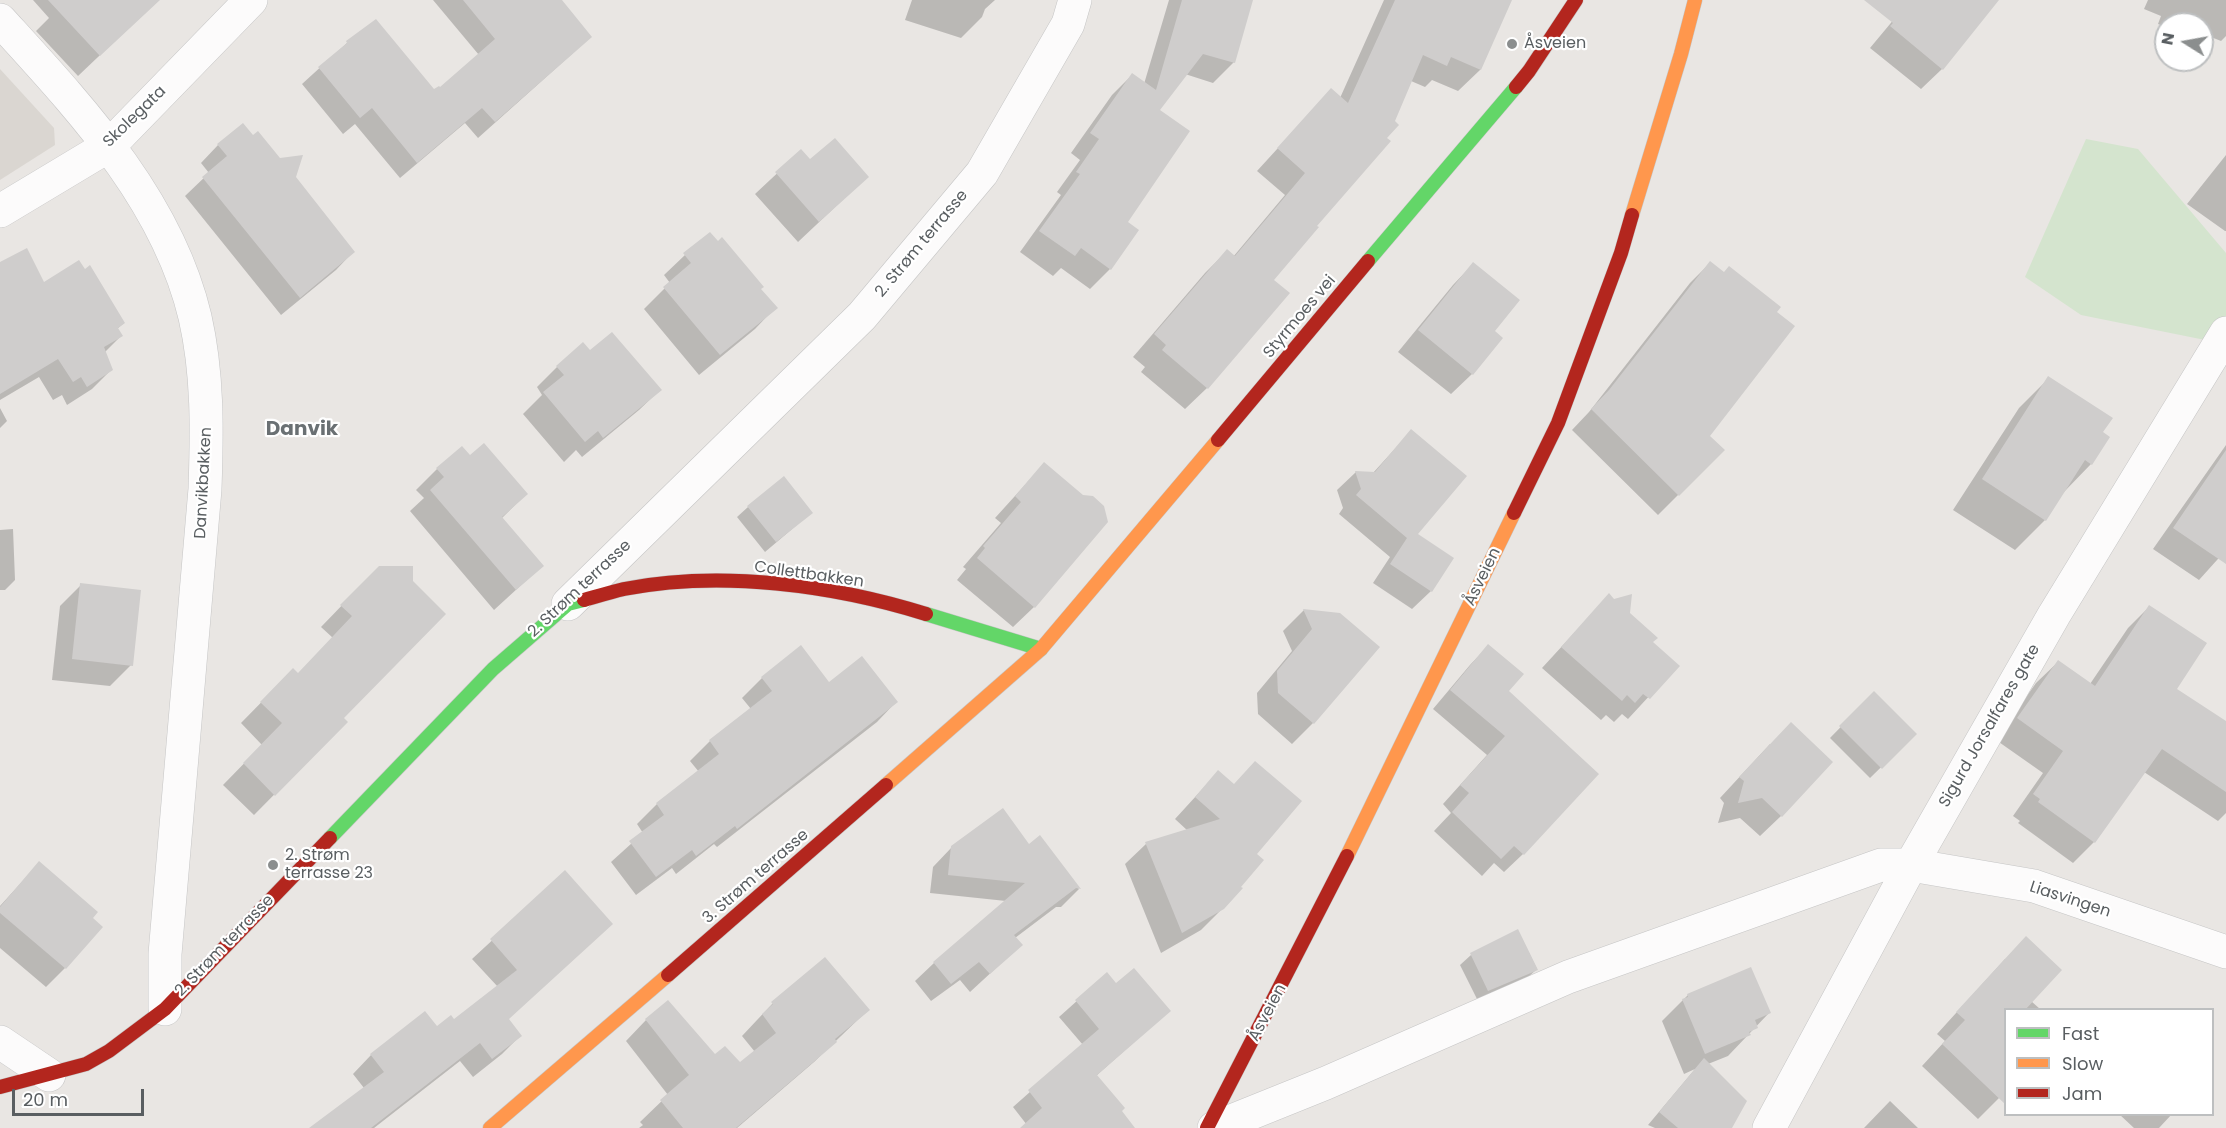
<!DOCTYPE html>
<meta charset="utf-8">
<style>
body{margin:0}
#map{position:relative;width:2226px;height:1128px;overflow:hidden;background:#e9e6e3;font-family:Poppins,sans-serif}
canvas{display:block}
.legend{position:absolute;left:2004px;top:1008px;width:210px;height:108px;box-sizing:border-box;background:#fff;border:2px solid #bdbfc0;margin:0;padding:8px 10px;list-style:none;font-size:18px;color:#595e61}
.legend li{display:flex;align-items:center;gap:12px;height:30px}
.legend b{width:30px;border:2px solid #bdbfc0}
.north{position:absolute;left:2154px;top:12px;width:60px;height:60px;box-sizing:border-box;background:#fff;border:2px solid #bdbfc0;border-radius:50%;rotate:281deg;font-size:16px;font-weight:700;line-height:24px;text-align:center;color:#595e61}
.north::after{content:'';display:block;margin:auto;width:21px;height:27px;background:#8b8e8e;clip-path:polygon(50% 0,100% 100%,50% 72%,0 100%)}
.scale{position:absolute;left:12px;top:1089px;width:132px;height:27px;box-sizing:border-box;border:3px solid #595e61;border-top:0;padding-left:8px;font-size:18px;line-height:21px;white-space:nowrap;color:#595e61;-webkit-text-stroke:4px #fff;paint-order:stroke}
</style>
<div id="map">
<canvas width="2226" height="1128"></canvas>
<ul class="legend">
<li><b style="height:8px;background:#63d668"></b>Fast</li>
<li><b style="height:8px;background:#ff974d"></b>Slow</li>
<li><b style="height:8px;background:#b3261e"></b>Jam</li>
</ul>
<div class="north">N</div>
<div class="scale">20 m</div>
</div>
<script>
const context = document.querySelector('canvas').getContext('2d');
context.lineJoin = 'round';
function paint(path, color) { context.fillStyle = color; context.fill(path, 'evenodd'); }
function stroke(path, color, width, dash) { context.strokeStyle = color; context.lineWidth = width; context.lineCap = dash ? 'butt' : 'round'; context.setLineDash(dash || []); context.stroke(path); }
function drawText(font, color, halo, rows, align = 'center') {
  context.font = font + ' Poppins,sans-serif'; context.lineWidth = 4.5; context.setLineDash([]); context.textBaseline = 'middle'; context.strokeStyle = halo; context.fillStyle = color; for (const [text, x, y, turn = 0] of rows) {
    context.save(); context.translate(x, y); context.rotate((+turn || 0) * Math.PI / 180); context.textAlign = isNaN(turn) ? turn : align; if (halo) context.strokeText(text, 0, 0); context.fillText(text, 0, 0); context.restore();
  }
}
const education = new Path2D(`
 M0,69L54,128L55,145L0,180Z`);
const green = new Path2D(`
 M2086,139L2138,149L2226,253V333L2220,343L2081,315L2025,277Z`);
const shadow = new Path2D(`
 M33,0H158L78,76L36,31L49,18Z
 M433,0H555L573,53L478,138L465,123L400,178L355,124L343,134L302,84L347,43L434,92L440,89L479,55Z
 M912,0H995L985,9L982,17L961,38L905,20Z
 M1169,0H1252L1234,62L1213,83L1185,74L1158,110L1126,223L1110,269L1090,289L1061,268L1053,276L1020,252L1061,195L1057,192L1080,160L1071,153L1112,95L1132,75L1144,84Z
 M1384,0H1510L1480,70L1458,91L1432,80L1425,87L1411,81L1385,138L1272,281L1207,388L1185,409L1141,372L1145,367L1133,357L1205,273L1227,251L1233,257L1285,195L1257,171L1331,90L1340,98Z
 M1910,0H1996L1942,69L1921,89L1870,48Z
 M2148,0H2226V36L2221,41L2206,35L2202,39V24H2166V27L2158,24L2161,16L2144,9Z
 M218,145L294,178L353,252L336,270L281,315L185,196L209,173L201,163Z
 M801,151L810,162L867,177L798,242L755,194Z
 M2226,155V231H2225L2187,204Z
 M685,255L759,289L775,308L755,329L699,375L644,309L670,283L664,275Z
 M1710,263L1708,436L1723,450L1658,515L1572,430L1589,412L1690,283Z
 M0,264L124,323L117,329L121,336L105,352L111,370L92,389L67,405L62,395L53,400L39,377L0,400Z
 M1473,264L1493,332L1472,374L1451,394L1398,352L1453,285Z
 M590,352L660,390L639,410L582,457L576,450L564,462L523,414L542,395L537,387L557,367Z
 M2049,378L2108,438L2091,464L2062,494L2045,520L2015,550L1953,510L2019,408Z
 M0,408L7,421L0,428Z
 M1411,431L1416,535L1431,591L1412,609L1373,583L1390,557L1339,514L1343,508L1337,490L1356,472L1373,473Z
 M2226,445V550L2199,580L2153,549Z
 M469,457L526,494L502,518L542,566L494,610L410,511L424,498L416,490L437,469Z
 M1044,464L1034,607L1013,627L957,580L966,569L963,567L1001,523L995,518Z
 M748,507L811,513L765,552L737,517Z
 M13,529L15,580L5,590H0V530Z
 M379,567L341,718L346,722L254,815L223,785L262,745L241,723L293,670L298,674L333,638L321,627Z
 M81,585L131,665L110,686L52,680L60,606Z
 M1609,595L1629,613L1651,642L1677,666L1628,719L1622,714L1614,722L1606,715L1601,720L1542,668Z
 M2149,607L2175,690L2226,726V813L2218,821L2144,772L2094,842L2073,863L2018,823L2020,821L2013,816L2043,773L1996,740L2036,683L2058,662L2090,684L2128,628Z
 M1304,610L1339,614L1313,723L1292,744L1258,714L1257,693L1292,651L1283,631Z
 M1488,646L1507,691L1523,854L1504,872L1494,863L1482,876L1434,831L1451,813L1443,804L1487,755L1433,709L1470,665Z
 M762,678L829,684L896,702L877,722L717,847L714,844L676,874L672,868L636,895L611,862L643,833L637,824L657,804L699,772L690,761L710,741L751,709L742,698Z
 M1874,693L1915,734L1870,778L1830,738Z
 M1770,744L1781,816L1760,836L1740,818L1718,823L1724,803L1720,798Z
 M1218,772L1255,854L1223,908L1201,930L1161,953L1125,864L1146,844L1188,831L1175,819Z
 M1040,838L1079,889L1061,907H1056L1015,938L1021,945L970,992L960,980L931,1001L915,981L934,963L1006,901L930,893L933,867L952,847L1029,846Z
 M39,863L65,968L46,987L0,948V906Z
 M565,873L508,1020L520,1036L502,1054L473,1077L460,1061L374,1128H312L364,1088L353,1074L371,1055L454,1021L498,987L472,959Z
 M1518,931L1537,969L1526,979L1478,1001L1460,965L1471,955Z
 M2005,959L2031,1001L2040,1009L2006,1010V1091L1978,1119L1922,1066L1945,1041L1937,1034Z
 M1107,974L1116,985L1169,1011L1096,1076L1112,1128H1024L1027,1125L1013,1107L1083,1045L1059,1017Z
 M1688,995L1769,1013L1728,1056L1708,1064L1730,1128H1655L1648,1125L1695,1069L1684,1074L1662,1021Z
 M773,1003L868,1010L814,1062L737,1128H639L643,1125L640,1122L668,1095L626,1041L646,1020L714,1056L740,1065L755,1052L742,1036Z
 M1890,1101L1918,1128H1864Z
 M2119,1114H2172L2159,1128H2134Z`);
const building = new Path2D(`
 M48,0H160L100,56Z
 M463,0H562L592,37L495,122L482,108L417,163L372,108L360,118L318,67L347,43L346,41L376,19L434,89L439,86L440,87L495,39Z
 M1182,0H1253L1235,63L1203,54L1160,110L1190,131L1128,222L1139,230L1111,270L1081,248L1075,256L1039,231L1080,174L1076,172L1099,139L1090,133L1132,73L1156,90Z
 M1395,0H1512L1481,70L1451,57L1447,66L1423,55L1395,121L1399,125L1387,138L1391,141L1317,226L1319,227L1274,280L1290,293L1208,389L1162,350L1166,345L1154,334L1227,249L1235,256L1305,173L1277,148L1331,88L1348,103Z
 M1864,0H1999L1943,70L1890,26L1893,23Z
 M243,123L253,135L258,131L280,158L303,155L296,177L355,252L300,298L202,177L227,156L217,144Z
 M835,138L869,177L819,222L775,172L801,149L810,159Z
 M710,232L718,241L722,237L764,287L761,289L778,308L720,355L663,287L691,263L683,253Z
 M27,248L44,282L79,260L85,269L90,265L125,323L118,328L123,336L104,347L113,370L87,387L81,377L73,382L58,359L0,394V262Z
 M1710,261L1724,272L1729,266L1781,307L1777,312L1795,326L1710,436L1725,450L1679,496L1591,409L1609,390Z
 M1473,262L1520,300L1495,331L1503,338L1473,375L1418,330Z
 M612,332L662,390L603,438L598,431L585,442L543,392L564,375L556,366L583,342L590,350Z
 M2048,376L2113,418L2103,432L2110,437L2092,465L2085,460L2046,521L1982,479Z
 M1411,429L1467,476L1418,534L1454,558L1432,592L1390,564L1407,538L1356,495L1361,489L1355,471L1375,472Z
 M484,443L528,494L502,517L544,566L516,590L430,490L444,477L436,468L462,446L470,455Z
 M2226,450V564L2173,528Z
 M1044,462L1083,495L1093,496L1104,506L1108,522L1035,608L977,558L985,548L983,546L1021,502L1015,496Z
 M784,476L813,513L776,542L747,506Z
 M379,566H413V581L446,614L344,718L348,722L275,796L243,763L282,723L260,702L293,668L298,673L352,616L340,605Z
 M80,583L141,590L133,666L72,659Z
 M1609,593L1614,599L1632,594L1630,613L1658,638L1653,642L1680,666L1650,699L1643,694L1635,703L1627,695L1622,701L1561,647Z
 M2149,605L2207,643L2177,689L2226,721V792L2162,749L2095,843L2038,802L2040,799L2033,794L2063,751L2017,718L2058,660L2095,686Z
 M1303,609L1340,613L1380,647L1314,724L1278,693L1277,671L1312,629Z
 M1488,644L1524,674L1509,691L1599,774L1524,855L1514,846L1501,859L1452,812L1469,793L1460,785L1505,736L1450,690Z
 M801,645L829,682L862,656L898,702L737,829L735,826L696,856L692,850L656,877L629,841L664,815L656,803L719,754L709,740L772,691L761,677Z
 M1874,691L1917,734L1882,769L1839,726Z
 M1791,722L1833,762L1782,817L1762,798L1738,803L1744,781L1739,777Z
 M1255,761L1302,801L1257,854L1264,860L1241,887L1243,888L1224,909L1182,933L1145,842L1220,819L1195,797L1218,770L1234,784Z
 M1003,808L1029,844L1040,835L1081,889L1076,888L1014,935L1023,945L990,974L979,962L951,984L933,962L1025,883L948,875L951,846Z
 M39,861L98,912L93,918L103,927L66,969L0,913V907Z
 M565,870L613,924L509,1019L522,1036L492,1059L480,1043L371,1128H309L384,1072L370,1054L425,1011L437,1026L451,1015L454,1019L517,970L490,939Z
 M1518,929L1538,970L1488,991L1470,953Z
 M2026,936L2062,970L2025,1010H2006V1105L1942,1044L1965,1020L1956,1012Z
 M825,957L870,1010L835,1039L837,1042L736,1128H683L660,1100L689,1075L645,1019L668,1000L715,1054L725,1046L740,1062L776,1033L762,1014L773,1004L771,1002Z
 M1751,967L1771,1013L1755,1020L1758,1028L1749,1032L1751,1035L1705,1054L1682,999L1688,997L1687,994Z
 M1134,968L1171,1011L1097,1075L1125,1108L1122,1111L1135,1128H1020L1042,1108L1028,1090L1099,1029L1075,1000L1107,972L1116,983Z
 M1704,1058L1747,1101L1732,1128H1678L1659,1112Z`);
const street = new Path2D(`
 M0,20C79,107 167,199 195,317C208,374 207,431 205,489L165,954V1009
 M0,211L110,145L251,0
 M568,604L862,316L982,173L1068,24L1075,0
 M0,1042L49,1075
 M1214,1128L1326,1083L1568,977L1881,865H1911L2034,886L2226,952
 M1769,1128L1911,865L2054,615L2226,333`);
const fast = new Path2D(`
 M1368,261L1516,87
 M926,614L1041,649
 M330,838L493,669L568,604L584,600`);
const slow = new Path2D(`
 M1632,215L1681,54L1695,0
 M886,785L1041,649L1218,440
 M1347,856L1514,513
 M490,1128L668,975`);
const jam = new Path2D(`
 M1516,87L1529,71L1576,0
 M1218,440L1368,261
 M1514,513L1558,423L1621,253L1632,215
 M584,600C598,596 611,592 624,589C721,570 833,585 926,614
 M668,975L886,785
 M0,1087L86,1064L109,1051L165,1009L330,838
 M1207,1128L1347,856`);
const markers = [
 [1512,44,6,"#8b8e8e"],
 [273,865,6,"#8b8e8e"]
];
const poiNames = [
 ["Åsveien",1524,44],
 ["2. Strøm",285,856],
 ["terrasse 23",285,874]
];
const streetNames = [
 ["Skolegata",135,117,-44],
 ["2. Strøm terrasse",922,244,-50],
 ["Styrmoes vei",1300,317,-50],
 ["Danvikbakken",204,483,-87],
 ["Collettbakken",809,575,8],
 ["Åsveien",1483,577,-64],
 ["2. Strøm terrasse",580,589,-43],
 ["Sigurd Jorsalfares gate",1990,726,-60],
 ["3. Strøm terrasse",756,877,-41],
 ["Liasvingen",2070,900,18],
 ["2. Strøm terrasse",225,946,-46],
 ["Åsveien",1268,1013,-62]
];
const quarterNames = [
 ["Danvik",302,430]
];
paint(education, '#dad6d1');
paint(green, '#d4e4ce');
paint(shadow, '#0003');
paint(building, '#cfcdcc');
stroke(street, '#c5c5c5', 34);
stroke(fast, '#c5c5c5', 15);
stroke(slow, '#c5c5c5', 15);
stroke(jam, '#c5c5c5', 15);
stroke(street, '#fcfbfb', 33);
stroke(fast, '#63d668', 14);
stroke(slow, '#ff974d', 14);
stroke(jam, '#b3261e', 14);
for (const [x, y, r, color] of markers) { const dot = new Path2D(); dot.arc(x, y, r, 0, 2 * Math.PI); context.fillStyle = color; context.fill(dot); stroke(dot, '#fff', 2); }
drawText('16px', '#595e61', '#fff', poiNames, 'left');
drawText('16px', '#595e61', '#fff', streetNames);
drawText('bold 20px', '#6a7073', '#fff', quarterNames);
</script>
